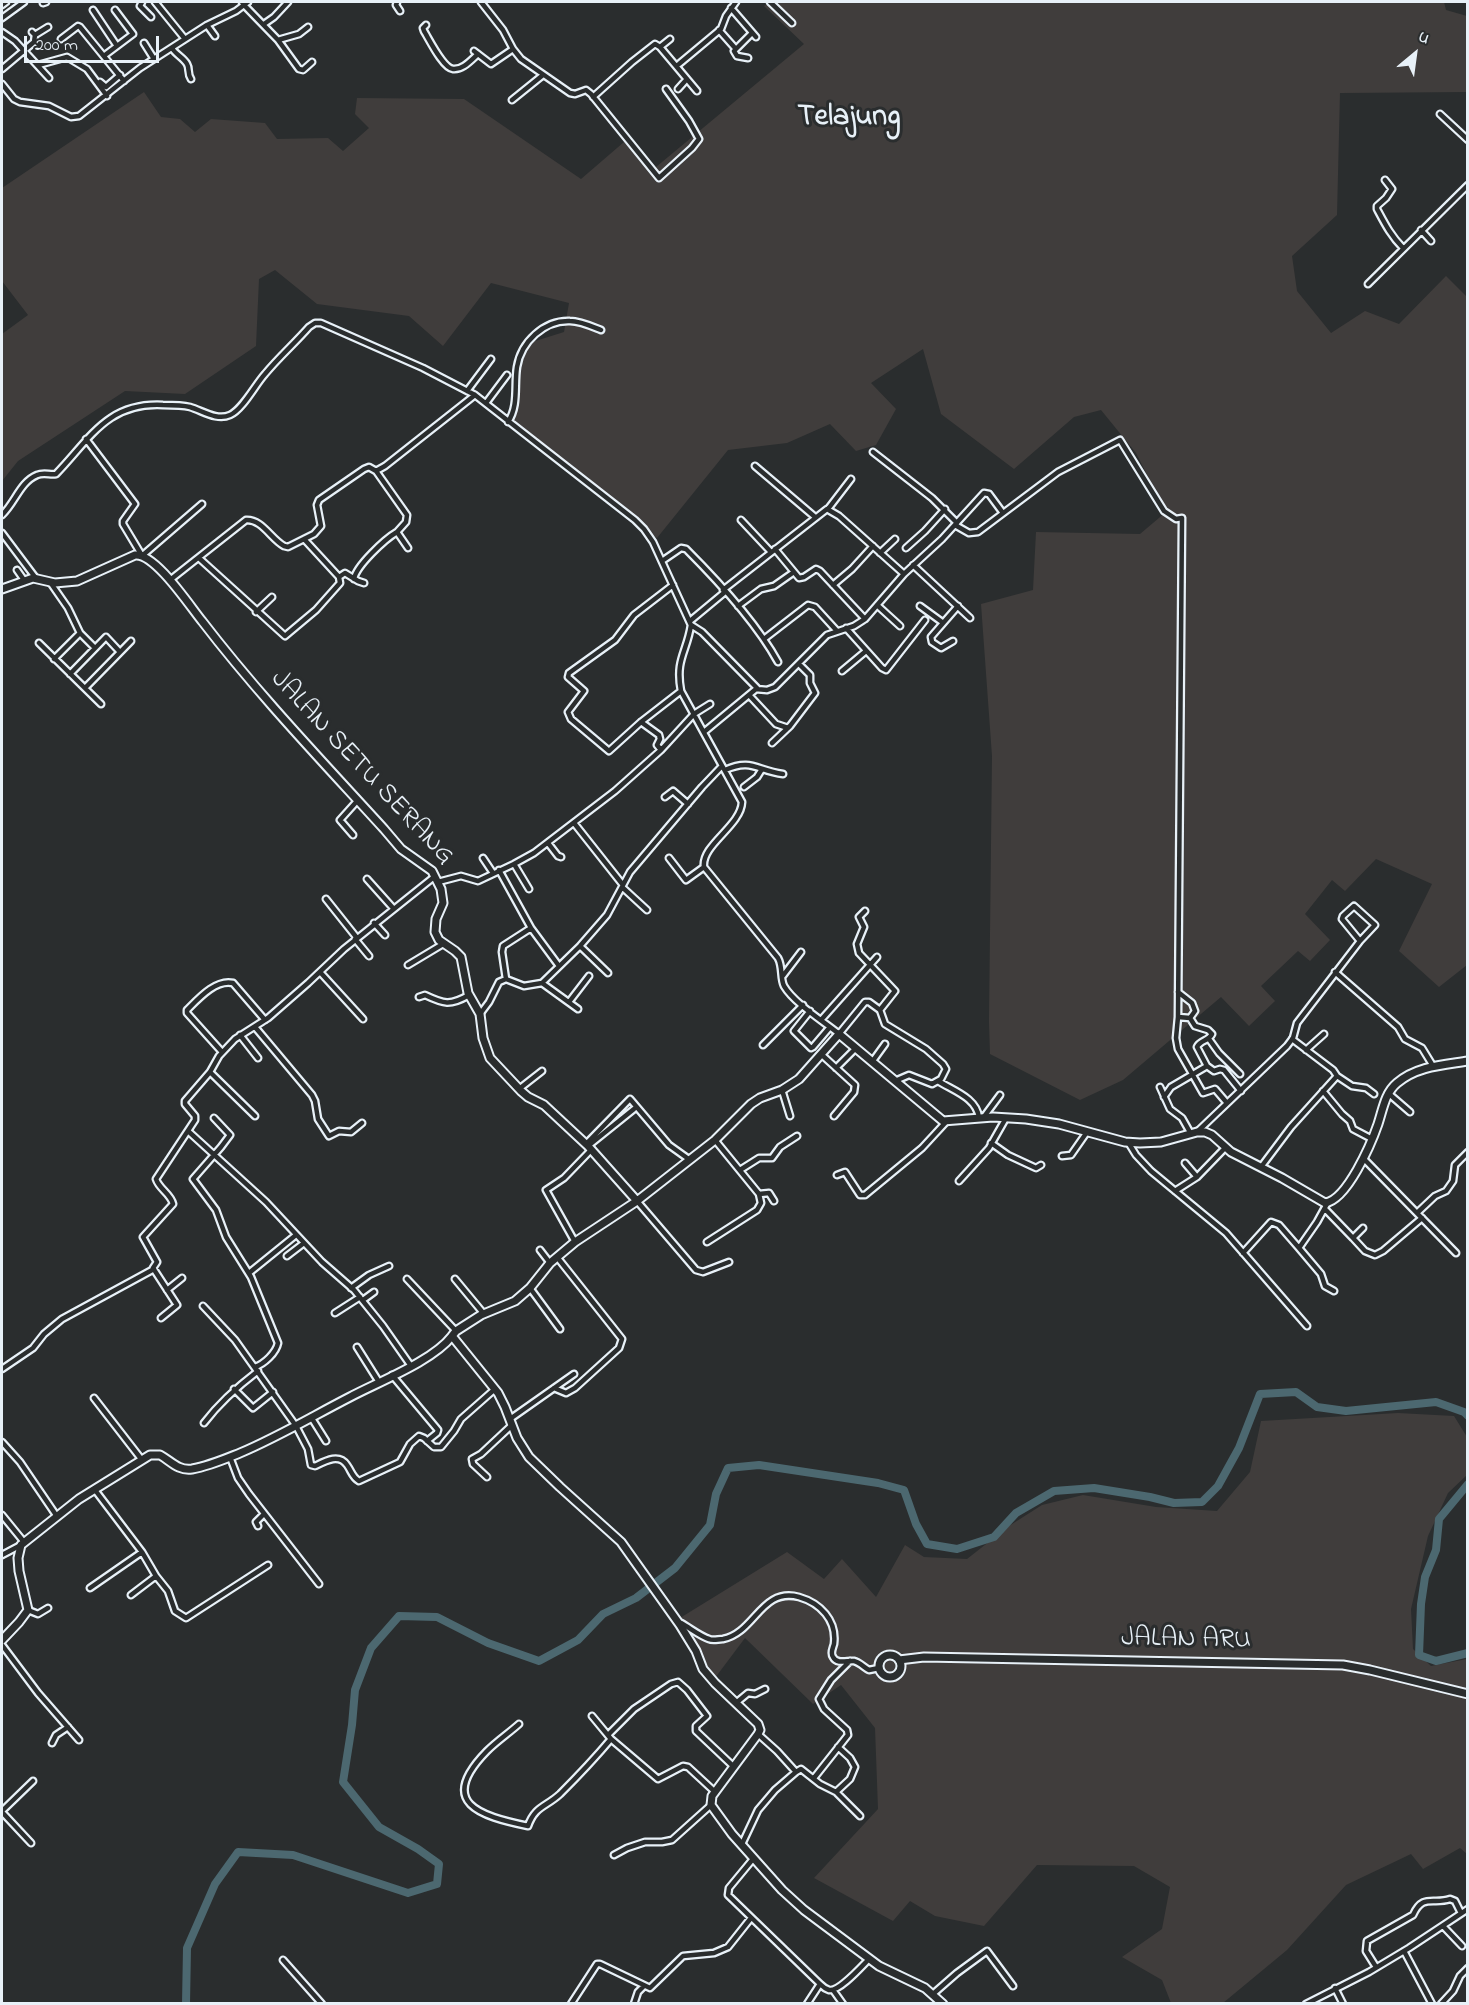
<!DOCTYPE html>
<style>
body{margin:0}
#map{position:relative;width:1469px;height:2005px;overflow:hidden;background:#2a2d2e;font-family:"Indie Flower",sans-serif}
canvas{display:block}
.frame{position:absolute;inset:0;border:3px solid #e8f1f8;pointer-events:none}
.north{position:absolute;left:1385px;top:24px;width:60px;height:60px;-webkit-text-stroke:4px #2a2d2e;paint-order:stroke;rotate:29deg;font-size:16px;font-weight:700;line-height:24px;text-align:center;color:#e8f1f8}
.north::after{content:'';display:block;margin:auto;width:21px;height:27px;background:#e8f1f8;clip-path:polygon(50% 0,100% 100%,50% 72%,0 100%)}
.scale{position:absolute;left:24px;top:36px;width:135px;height:27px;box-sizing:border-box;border:3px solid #e8f1f8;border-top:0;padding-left:8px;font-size:18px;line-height:21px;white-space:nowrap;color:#e8f1f8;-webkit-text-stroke:4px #2a2d2e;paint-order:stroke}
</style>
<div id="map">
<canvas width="1469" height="2005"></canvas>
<div class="frame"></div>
<div class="north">U</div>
<div class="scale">200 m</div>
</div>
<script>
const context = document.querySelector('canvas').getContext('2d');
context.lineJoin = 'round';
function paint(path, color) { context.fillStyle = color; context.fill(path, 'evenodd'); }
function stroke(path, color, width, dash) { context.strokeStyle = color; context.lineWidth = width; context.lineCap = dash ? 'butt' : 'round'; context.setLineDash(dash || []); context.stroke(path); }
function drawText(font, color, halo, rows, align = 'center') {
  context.font = font + ' "Indie Flower",sans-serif'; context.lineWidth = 6; context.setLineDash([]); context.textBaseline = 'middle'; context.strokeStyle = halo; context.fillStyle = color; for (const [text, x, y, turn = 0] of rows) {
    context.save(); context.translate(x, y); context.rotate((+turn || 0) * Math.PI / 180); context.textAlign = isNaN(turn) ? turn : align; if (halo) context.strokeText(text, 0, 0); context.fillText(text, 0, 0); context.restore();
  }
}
const built = new Path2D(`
 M771,2H1444L1446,10L1467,16V92L1340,93L1337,215L1292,256L1297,291L1331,333L1365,311L1399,324L1446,276L1467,297V965L1439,987L1399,951L1432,884L1376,859L1345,891L1332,880L1305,914L1330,940L1310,961L1298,951L1261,986L1275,1001L1249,1026L1221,997L1123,1080L1080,1100L990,1054L989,1021L992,756L981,604L1033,590L1036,532L1140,534L1166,512L1136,453L1101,410L1074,417L1014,469L941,414L923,349L871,383L896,409L876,445L856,451L830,424L787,443L728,450L657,538L512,425L517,376L529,343L564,332L569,303L491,283L443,346L409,316L317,304L275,270L259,279L256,346L185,394L125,391L18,461L2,481V334L28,315L2,281V188L144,92L161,117L180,119L195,132L211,119L265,123L277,139L328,138L343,151L369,128L355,114L357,98L464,99L581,179L624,142L650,172L804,44L764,6Z
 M1398,1413L1454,1416L1467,1437V1475L1448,1493L1428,1536L1411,1609L1413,1649L1431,1666L1467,1659V1854L1460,1848L1423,1869L1411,1854L1346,1885L1287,1950L1223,2003H1171L1162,1980L1122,1957L1162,1929L1170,1887L1134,1866L1037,1865L984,1926L935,1916L910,1901L893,1921L814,1878L878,1809L875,1728L841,1685L813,1704L745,1638L715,1678L680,1618L787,1552L824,1579L842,1559L876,1597L905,1545L924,1557L967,1559L1009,1526L1042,1505L1083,1495L1156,1507L1217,1511L1250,1472L1261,1421Z`);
const river = new Path2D(`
 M1468,1484L1439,1519L1436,1550L1425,1577L1421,1604L1419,1655L1436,1661L1468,1653
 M186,2004L187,1948L215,1884L238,1852L293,1855L408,1893L437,1884L439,1864L418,1849L379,1827L343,1782L352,1725L355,1690L371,1648L399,1616L437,1617L488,1643L539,1661L578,1640L603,1614L636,1598L675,1568L710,1525L716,1494L728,1468L759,1465L878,1483L904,1490L916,1524L927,1544L957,1549L994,1537L1016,1513L1054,1491L1094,1488L1150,1497L1174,1503L1202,1502L1218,1486L1239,1448L1260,1394L1296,1392L1317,1407L1346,1411L1436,1402L1464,1412L1468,1416`);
const street = new Path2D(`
 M142,2L140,6L151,17
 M155,2L185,39
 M248,2L244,5L278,40L299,69L303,70L312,62
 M397,2L396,5L400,11
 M481,2L503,30L513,49L521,59L570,93L575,94L586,90L591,94L659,178L692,148L699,139L689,121L666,89
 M770,2L792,23
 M43,3L46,2
 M2,5L6,2
 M731,8L756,37
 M93,10L117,46
 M2,18L24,2
 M264,24L274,17L288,2
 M207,25L215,36
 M426,25L423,28L424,31C429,39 443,68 453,69C463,70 471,60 478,54
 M719,30L735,48
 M2,32L15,41L49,78
 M35,35L48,27
 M61,39L78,26L80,27L124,81
 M278,40L299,34L308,27
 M144,43L154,59
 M660,47L670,39
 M172,48C176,55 183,57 187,64C190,69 187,73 191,79
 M474,51L491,64L513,49
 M105,55L133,34L115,10
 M748,58L737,56L734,51L752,33
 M38,65L67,57L87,69L107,96
 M676,66L697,91
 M2,69L34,42L35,35L32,32
 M100,82L106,87L120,75
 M2,84L14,99L20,102L49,106L71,117L79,116L140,68L207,25L236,11L244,5L242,2
 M678,89L687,79
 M593,97L632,62L655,44L660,47L676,66L679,64L721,29L726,16L736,2
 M512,100L543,75
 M1440,114L1468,140
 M1385,180L1392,189L1386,198L1377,206V209C1385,224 1391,236 1403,248
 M1421,230L1431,241
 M1368,284L1468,185
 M467,391L491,359
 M486,403L507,375
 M508,422C519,405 514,386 517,367C521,342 544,320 570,321C580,321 591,326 601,330
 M86,439L135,504L123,521V524L141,554
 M873,452L932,498L957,523
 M755,466L815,517
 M376,471L407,515L406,522L397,532L408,548
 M828,509L851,479
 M2,515C15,503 20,482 37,475C43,472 50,475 56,474C90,439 107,402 163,405C172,405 182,405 190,407C203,411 217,421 230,415C243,409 255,385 265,374C279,357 295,343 309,327L315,323H321L423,368L475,395L635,520L644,529L653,542L691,625C687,652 675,659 681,691L742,802C741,826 701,845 704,867L778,958C783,967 780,978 784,986C794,1003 823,1021 839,1034L865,1002H869L880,1010L885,1024L926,1049L943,1064L946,1069L941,1079L932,1084L909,1075L895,1081
 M741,520L771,552
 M955,525L969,533L978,532L1058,472L1120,440L1164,511L1176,519L1182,518L1178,1017L1176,1038L1178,1049L1203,1093L1215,1089L1227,1103
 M2,533L35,577
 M906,548L925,531L945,509
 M775,549L799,578L804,577L816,569L820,571L865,619
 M880,553L895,539
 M143,555L202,504
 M200,559L285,636L316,610L340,583L339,577L304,539
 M662,561L681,548L686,549C718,581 756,622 778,662
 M913,565L970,618
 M17,570L24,580
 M339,577L345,573L358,581L364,583
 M354,579C356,566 385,539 397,532
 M170,580L246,520C262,519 271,539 284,546L288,547L314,534L321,526L317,505L319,500L364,469L369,467L376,471L385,466L475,395
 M50,582L68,608L80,633L95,648
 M673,585L634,615L615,640L569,673L568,677L584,691L568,712L571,719L609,751L641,722L681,691
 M833,585L852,569L873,546
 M723,590L827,509L839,516L904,574
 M877,605L900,626
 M738,606L761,589L774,586L794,572
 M920,606L942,622
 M256,612L272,597
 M690,621L725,592
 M691,625L702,632L757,688
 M846,628L882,668L886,670L925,620
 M764,639L808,605L815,607L837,631
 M953,641L941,648L932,642L931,637L958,606
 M39,643L101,704
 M54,659L80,633
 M842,671L866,651
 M70,674L106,637L120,652
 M85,688L131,641
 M749,695L776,724L788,728
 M641,722L659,735L660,739L657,745L661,750
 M704,732L756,689L767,690L775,687L827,635L854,626L865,619L904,574L942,539L984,493L989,494L1003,513
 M772,743L790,726L815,693L810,683V675L799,664
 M725,770C752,758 757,771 783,774
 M744,787L757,777L762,769
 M665,797L673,791L688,804
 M574,823L623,885
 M353,835L340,820L358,800
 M548,843L558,856L561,857
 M483,858L493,873
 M669,858L686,880L704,867
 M514,864L529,889
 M499,870L531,928L559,966
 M367,879L393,908
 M438,882L461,876L478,881L514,864L534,853L615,791L661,750L694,714L710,704
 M622,887L647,910
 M326,899L357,938
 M865,911L859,917L864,927L857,944L859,953L895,991L880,1010
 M374,923L385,935
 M355,939L369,956
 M580,946L608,973
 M408,965L443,944
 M320,972L363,1019
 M1335,972L1398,1027L1405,1039L1422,1048L1433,1066
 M782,977L801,952
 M506,979L524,986L542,983L578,1009
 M542,983L580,946L607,915L630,872L702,787L722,766
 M1178,992L1192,1003L1195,1011L1190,1018L1178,1017
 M419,997L425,995C444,1004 450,1006 469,995
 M569,1002L589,976
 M810,1011L794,1031L811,1048L813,1047L830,1027
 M480,1014L489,1002L499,982L506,979L502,952L503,946L531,928
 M1190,1018L1195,1026L1208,1030L1212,1034C1209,1041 1200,1040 1197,1047L1207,1066L1214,1071L1220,1069L1224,1070L1241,1091
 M821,1020L877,957
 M255,1027L312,1095L315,1101L318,1119L329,1136L339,1131L351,1132L362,1123
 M240,1035L258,1058
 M1209,1039L1219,1053L1240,1074
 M763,1045L803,1005
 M1306,1050L1324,1034
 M222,1052L187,1013V1010C199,998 216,979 233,983L265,1020
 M822,1055L855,1085L854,1092L834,1116
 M872,1062L885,1044
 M836,1068L856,1048
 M210,1072L255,1116
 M1337,1076L1352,1086L1366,1088L1374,1094
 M938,1081C954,1091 977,1098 979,1118
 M1160,1087L1170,1109L1182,1118L1191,1134
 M519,1089L542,1071
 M782,1090L790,1116
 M1323,1091L1342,1114L1350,1121L1353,1129L1372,1139
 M1388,1093L1410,1112
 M1164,1097L1171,1087L1207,1066
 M214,1118L230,1135L221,1147L193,1179L216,1210L226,1237L251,1277L278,1343C276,1353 264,1364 255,1367
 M983,1118L1000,1095
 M188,1131L266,1202L322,1262L354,1290L383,1326L411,1366
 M1197,1132L1287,1046L1293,1038L1297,1023L1360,941L1342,919L1343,916L1354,906L1375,925L1360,941
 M1128,1142L1136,1155L1151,1171L1226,1233L1307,1326
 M991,1143L1008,1155L1036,1168L1041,1165
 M586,1144L630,1099L669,1145L690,1160
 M588,1146L634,1109
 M1062,1156L1071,1155L1087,1132
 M1363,1158L1456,1253
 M1185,1163L1197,1177L1225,1148
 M1261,1167L1291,1127L1337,1076L1333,1070L1292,1039
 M740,1170L759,1158H772L780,1147L797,1136
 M837,1175L845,1172L860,1195H865L922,1148L946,1122
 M959,1181L989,1148L1006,1118
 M1175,1191L1197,1177
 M759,1194L769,1193L774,1201
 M637,1201L696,1270L703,1272L729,1262
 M1325,1209L1353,1238L1363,1228
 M1417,1213L1435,1196L1446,1191L1453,1181L1455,1165L1468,1152
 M1353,1238L1365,1251L1375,1255L1383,1251L1422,1218
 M575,1242L546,1190L564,1178L591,1150
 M707,1242L757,1210L761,1203L759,1194L715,1140
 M1299,1248L1321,1274L1325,1286L1334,1291
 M540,1250L550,1263
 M1243,1253L1271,1222L1279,1225L1299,1248L1317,1222L1328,1202
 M287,1256L304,1243
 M249,1273L296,1235
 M407,1279L456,1331
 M455,1279L484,1314
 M351,1288L369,1275L389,1266
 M530,1288L560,1329
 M167,1290L182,1278
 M363,1300L374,1292
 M203,1306L235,1340L296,1426L308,1449L311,1465L315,1466C325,1461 339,1453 347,1465C352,1472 352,1477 359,1481L400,1462L410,1444L419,1436L424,1438L434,1447H441L454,1431L461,1419L495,1389
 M335,1313L360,1297
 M161,1318L177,1305L153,1268L157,1262L143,1237L173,1204C171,1194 159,1189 156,1179L195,1120V1116L185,1104V1101L210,1072L219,1056L235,1039L268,1018L308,983L344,949L434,877
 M357,1347L379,1382
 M2,1369L33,1348L44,1334L62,1319L154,1269
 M392,1375L438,1430L437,1433L427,1441
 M554,1388L566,1393L575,1388L619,1348L622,1339L557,1257
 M234,1389L253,1408L273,1392
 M94,1398L142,1460
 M311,1417L326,1441
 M510,1419L574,1374
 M204,1423C220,1402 237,1387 258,1371
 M2,1442L20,1462L56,1515
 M230,1457L238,1478L249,1494L319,1584
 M487,1477L473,1464L472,1459L481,1454L512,1425
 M95,1490L142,1552L156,1576L131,1595
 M2,1515L24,1542
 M258,1526L256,1522L263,1515
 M2,1555L21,1545
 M156,1576L168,1591L175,1611L186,1618L268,1565
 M90,1588L142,1552
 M28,1610L38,1614L48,1608
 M681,1623C690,1628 700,1636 709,1639C713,1641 718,1639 723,1639C755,1633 761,1587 799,1597C820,1603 837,1620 834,1644C833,1648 830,1653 833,1657C837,1665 848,1660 854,1661C859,1662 865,1668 869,1670L879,1668
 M2,1645L38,1693L79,1740
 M736,1703L748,1693L755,1694L765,1689
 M592,1716L611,1739L658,1779L683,1766L688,1767L714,1791
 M519,1724C509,1733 497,1741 487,1751C436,1803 480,1816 528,1826C535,1806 546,1807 560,1794C578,1776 595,1758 611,1739
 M758,1734L777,1751L796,1772L801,1769L820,1784L836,1792L860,1816
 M608,1735L634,1709L671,1684L678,1682L687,1690L707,1716L696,1726V1731L733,1766
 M52,1743L56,1735L68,1727
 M814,1778L848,1735L847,1730L824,1709L819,1699L831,1680L850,1661
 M836,1792L850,1779L855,1767L850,1758L838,1747
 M2,1811L33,1781
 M2,1812L31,1843
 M742,1844L758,1810L775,1790L796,1772
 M614,1855L627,1848L645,1842H662L672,1840L711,1805
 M753,1859L729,1888L728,1895L820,1984
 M1443,1926L1462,1946
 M1404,1951L1432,2004
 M283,1960L322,2004
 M1376,1967L1366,1951L1367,1941L1413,1915C1423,1893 1433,1905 1450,1899L1455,1901L1461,1913
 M1335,1988L1343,2004
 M833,1990L843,2004
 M933,1994L957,1973L987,1951L1013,1986
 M571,2004L597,1964H600L650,1988L683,1956L714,1953L728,1947L751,1918
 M634,2004L638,1992L644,1986
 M807,2004L820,1984C822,1986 826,1989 829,1990C839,1992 862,1966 869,1959
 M1306,2004L1369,1972L1409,1948L1468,1909
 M1441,2004L1453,1991L1460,1976L1468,1968`);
const secondary = new Path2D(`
 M2,589L33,578L55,583L77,581L135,555C155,553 189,605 202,621C258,694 322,761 384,829L401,849L432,871L441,889L443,903L436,919L435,932L439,940L455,951L461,957L468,993L480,1014L483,1038L490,1058L521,1091L528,1097L544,1105L588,1146L637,1201L575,1242L550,1263L530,1288L515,1301L481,1315L456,1331L452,1336L498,1393L505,1407L517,1438L529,1457L560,1487L621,1542L680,1625L696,1651L703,1669L715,1683L758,1724L760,1730L758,1734L712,1796L711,1805L732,1834L782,1890L804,1910L879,1966L925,1988L943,2004
 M637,1201L715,1140L751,1104L760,1098L782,1090L799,1079L839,1034L943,1121L993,1117L1026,1119L1059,1124L1125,1142L1140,1143L1161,1142L1197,1132H1205L1212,1135L1231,1152L1282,1178L1325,1203C1347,1200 1371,1144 1378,1124C1383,1109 1385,1093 1397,1083C1417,1066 1443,1065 1468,1061
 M2,1640L19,1622L28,1610L19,1571L18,1558L21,1545L79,1499L150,1455H160C171,1461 178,1471 192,1469C209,1466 225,1459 240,1453C278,1437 313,1416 350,1397C378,1382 433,1361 452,1336
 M879 1666a11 11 0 1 1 22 0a11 11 0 1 1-22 0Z
 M899,1660L924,1657L1343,1665L1370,1670L1468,1694`);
const streetNames = [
 ["JALAN SETU SERANG",361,769,47],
 ["JALAN ARU",1186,1641,1]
];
const quarterNames = [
 ["Telajung",849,119]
];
paint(built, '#403d3c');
stroke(river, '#4c6870', 8);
stroke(street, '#e8f1f8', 9);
stroke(secondary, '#e8f1f8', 11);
stroke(street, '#2a2d2e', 4.5);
stroke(secondary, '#2a2d2e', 7);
drawText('27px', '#e8f1f8', '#2a2d2e', streetNames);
drawText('bold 30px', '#e8f1f8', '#2a2d2e', quarterNames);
</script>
